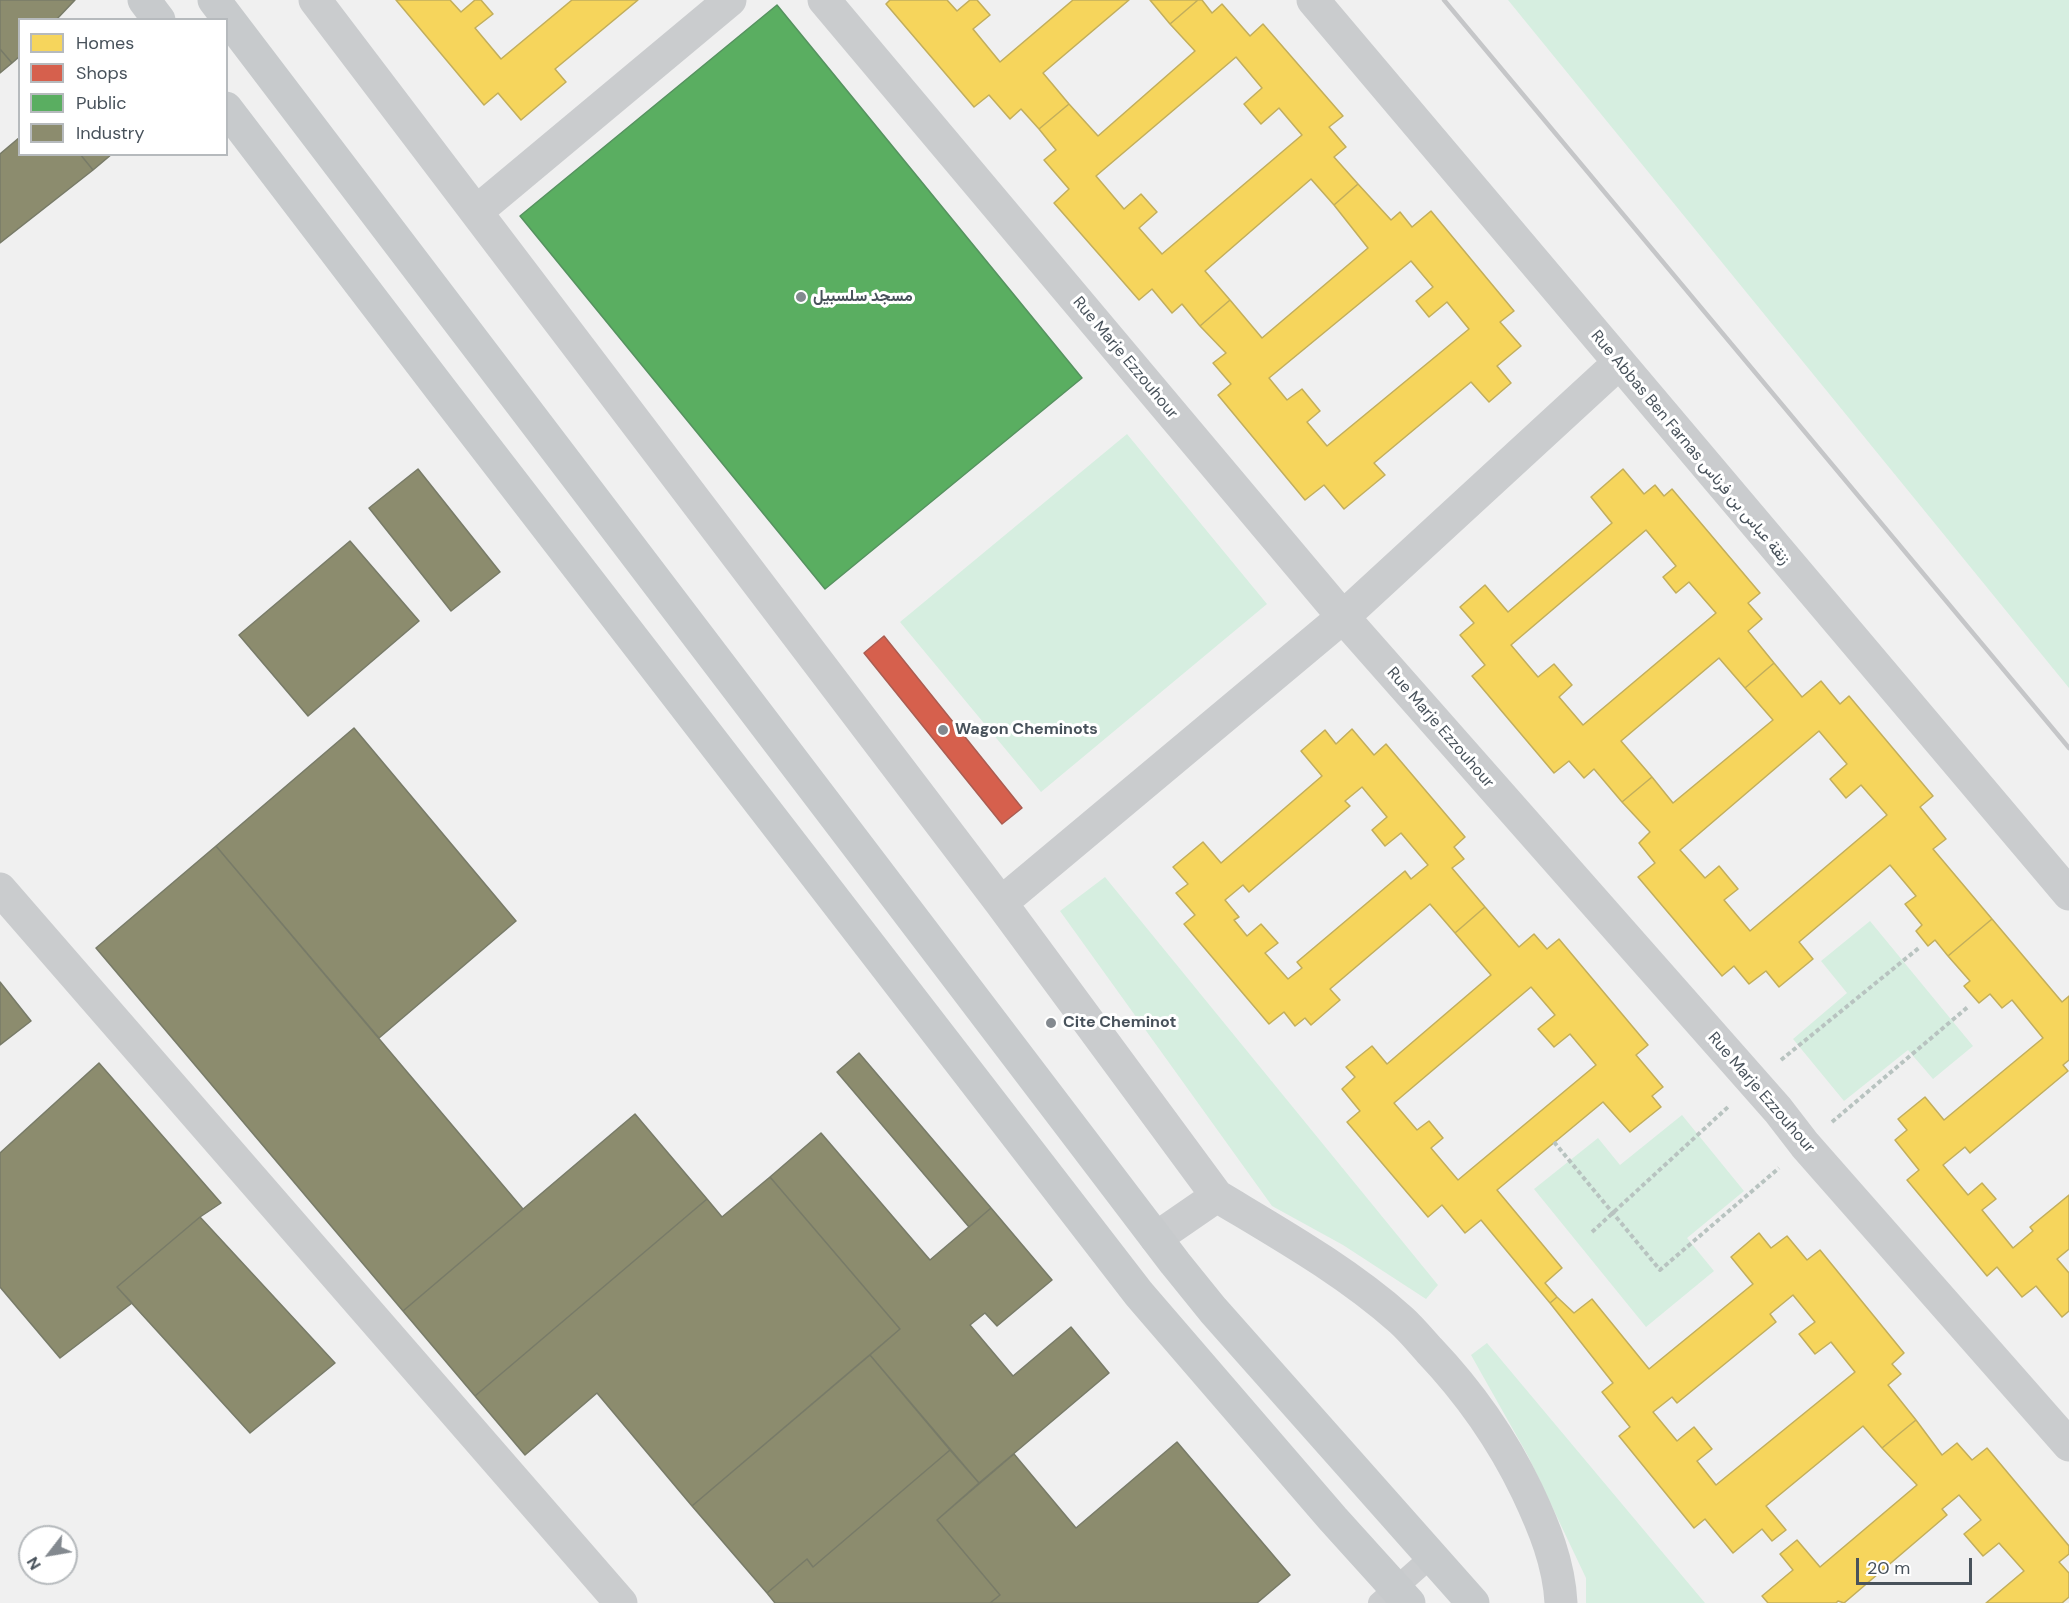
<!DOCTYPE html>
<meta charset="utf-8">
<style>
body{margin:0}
#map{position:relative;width:2069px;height:1603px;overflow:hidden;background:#f0f0f0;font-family:"DM Sans",sans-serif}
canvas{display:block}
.legend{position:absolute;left:18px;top:18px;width:210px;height:138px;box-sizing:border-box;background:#fff;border:2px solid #b6babd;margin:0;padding:8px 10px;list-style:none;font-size:18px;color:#48525b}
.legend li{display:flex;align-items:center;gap:12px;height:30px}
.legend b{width:30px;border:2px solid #b6babd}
.north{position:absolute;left:18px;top:1525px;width:60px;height:60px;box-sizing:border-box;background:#fff;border:2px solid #b6babd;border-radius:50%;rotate:239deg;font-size:16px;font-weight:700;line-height:24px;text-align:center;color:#48525b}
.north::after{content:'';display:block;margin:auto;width:21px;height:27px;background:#83898f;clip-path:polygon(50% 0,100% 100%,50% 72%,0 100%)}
.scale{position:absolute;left:1856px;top:1558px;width:116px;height:27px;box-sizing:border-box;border:3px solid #48525b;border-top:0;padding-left:8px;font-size:18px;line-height:21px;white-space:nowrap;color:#48525b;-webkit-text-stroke:4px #fff;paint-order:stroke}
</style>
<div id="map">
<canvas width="2069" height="1603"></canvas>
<ul class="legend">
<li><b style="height:16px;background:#f6d55c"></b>Homes</li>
<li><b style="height:16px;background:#d6604d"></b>Shops</li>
<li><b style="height:16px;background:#5aae61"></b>Public</li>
<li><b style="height:16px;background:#8c8c6e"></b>Industry</li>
</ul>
<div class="north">N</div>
<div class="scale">20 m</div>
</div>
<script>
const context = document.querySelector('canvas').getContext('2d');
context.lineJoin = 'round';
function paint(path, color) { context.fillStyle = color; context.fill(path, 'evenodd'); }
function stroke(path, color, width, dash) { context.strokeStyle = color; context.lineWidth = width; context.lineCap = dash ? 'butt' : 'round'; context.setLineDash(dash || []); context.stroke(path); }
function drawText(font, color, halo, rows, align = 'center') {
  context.font = font + ' "DM Sans",Vazirmatn,sans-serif'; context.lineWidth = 6; context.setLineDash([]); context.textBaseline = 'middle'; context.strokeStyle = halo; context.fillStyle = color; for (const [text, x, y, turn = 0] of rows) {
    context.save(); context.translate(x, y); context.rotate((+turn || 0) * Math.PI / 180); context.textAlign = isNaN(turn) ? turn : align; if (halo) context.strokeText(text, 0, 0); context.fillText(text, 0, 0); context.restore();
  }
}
const green = new Path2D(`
 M1508,0H2069V688Z
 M1127,434L1267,604L1041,792L900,622Z
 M1105,877L1438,1285L1426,1299L1343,1245L1272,1206L1060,911Z
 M1870,921L1973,1046L1933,1079L1908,1050L1844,1101L1793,1039L1847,993L1821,961Z
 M1682,1115L1744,1191L1687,1238L1714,1271L1646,1327L1534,1189L1598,1138L1620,1165Z
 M1487,1343L1705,1603H1586V1578L1528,1456L1471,1355Z`);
const homes = new Path2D(`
 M396,0H450L461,12L475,0H481L493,14L475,28L501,59L572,0H638L555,69L566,82L521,120L498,93L484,105Z
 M890,0H947L957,11L970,0H977L990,15L973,29L1000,62L1073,0H1129L1043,73L1069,104L1039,129L1021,109L1010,119L989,95L974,107L886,4Z
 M1150,0H1198L1170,24Z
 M1198,0H1202L1212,13L1222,4L1250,36L1263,24L1343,116L1329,127L1346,147L1334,157L1358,184L1334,205L1311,179L1205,271L1230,300L1200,326L1182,304L1172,313L1152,289L1139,300L1054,203L1069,189L1044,160L1056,150L1039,129L1069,104L1098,136L1195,51L1170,24ZM1236,57L1262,88L1244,104L1261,124L1279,108L1302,135L1162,254L1139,228L1157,212L1141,194L1124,209L1096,176Z
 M1358,184L1391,220L1400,212L1412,227L1431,211L1514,311L1500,322L1521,346L1497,366L1511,383L1489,402L1471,382L1374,463L1385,475L1344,509L1324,485L1305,500L1218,395L1231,384L1213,363L1226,353L1200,326L1230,300L1262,338L1368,248L1334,205ZM1411,261L1433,287L1416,301L1429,317L1447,302L1469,329L1327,446L1307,422L1320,411L1302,389L1287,400L1269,378Z
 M1623,469L1644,494L1655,485L1664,496L1672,489L1760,593L1748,603L1762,619L1748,631L1774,663L1745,688L1719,658L1621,741L1652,777L1622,802L1594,769L1584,778L1569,761L1554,773L1472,676L1485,665L1460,635L1474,623L1460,607L1485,585L1508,612L1612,523L1591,497ZM1646,530L1676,566L1663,577L1676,593L1689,582L1716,613L1583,725L1559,697L1572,685L1554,664L1538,677L1511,645Z
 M1774,663L1802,697L1821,681L1840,704L1849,696L1933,796L1920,807L1946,839L1933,849L1992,919L1948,956L1935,940L1928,946L1916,931L1922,925L1905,904L1916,896L1890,865L1799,942L1813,959L1779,987L1766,971L1749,984L1734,966L1722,976L1638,877L1655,863L1639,843L1650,832L1622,802L1652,777L1673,803L1773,720L1745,688ZM1819,731L1847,764L1830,779L1846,798L1861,785L1887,815L1750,931L1724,900L1738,889L1719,866L1705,878L1680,850Z
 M1352,729L1374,755L1386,744L1465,837L1454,847L1464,859L1452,868L1485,907L1455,933L1430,904L1330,989L1340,1000L1311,1025L1305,1018L1295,1026L1284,1012L1269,1024L1184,924L1195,915L1176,893L1188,884L1173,867L1203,842L1221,863L1322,776L1301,751L1325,730L1336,744ZM1362,787L1387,817L1372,830L1385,846L1401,833L1428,865L1411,879L1405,871L1297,962L1302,968L1288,979L1265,953L1278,943L1261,924L1247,936L1234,920L1239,917L1225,900L1243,885L1249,892L1350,806L1345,801Z
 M1485,907L1519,947L1534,934L1547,949L1559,939L1648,1045L1636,1055L1663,1087L1652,1096L1661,1107L1630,1132L1603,1102L1497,1190L1562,1268L1545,1283L1557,1297L1550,1303L1481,1220L1465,1233L1442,1205L1428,1217L1347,1122L1360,1111L1342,1089L1355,1077L1346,1067L1372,1046L1387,1064L1491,975L1455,933ZM1531,987L1555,1015L1538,1029L1554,1047L1570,1034L1596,1065L1458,1180L1431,1148L1443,1138L1429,1121L1417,1130L1394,1103Z
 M1992,919L2062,1002L2069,996V1060L2063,1065L2068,1071L1970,1153L1965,1147L1943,1165L1968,1195L1982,1183L1996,1199L1982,1210L2013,1248L2033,1231L2030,1227L2069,1195V1249L2057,1259L2069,1273V1311L2062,1317L2036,1286L2022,1297L1997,1267L1987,1276L1907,1180L1919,1170L1895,1140L1907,1130L1898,1119L1925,1097L1944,1120L2043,1038L2012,1000L2002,1008L1990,994L1979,1003L1964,986L1970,981L1948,956Z
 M1759,1233L1771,1248L1787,1236L1807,1260L1820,1250L1904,1353L1892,1364L1901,1374L1888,1385L1916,1420L1882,1448L1863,1426L1766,1506L1786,1530L1772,1541L1762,1529L1733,1553L1705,1519L1694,1528L1619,1436L1630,1427L1602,1392L1613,1383L1550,1303L1557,1297L1574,1313L1592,1299L1649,1369L1753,1284L1731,1257ZM1793,1295L1815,1322L1799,1334L1815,1354L1831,1342L1855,1372L1716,1485L1697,1461L1712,1449L1694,1427L1677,1441L1653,1412L1672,1397L1677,1403L1776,1322L1770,1314Z
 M1916,1420L1942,1455L1957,1443L1972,1460L1987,1448L2069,1546V1554L2059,1562L2069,1573V1597L2062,1603H1986L2024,1571L1999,1543L1983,1556L1964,1534L1981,1520L1959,1495L1942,1509L1947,1515L1844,1603L1838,1601L1836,1603H1768L1762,1596L1793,1570L1780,1554L1797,1540L1820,1567L1917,1485L1882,1448Z`);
const shops = new Path2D(`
 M884,636L1022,808L1002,824L864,653Z`);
const public = new Path2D(`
 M777,5L1082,378L825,589L520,216Z`);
const industry = new Path2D(`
 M0,0H75L56,20H20V56L12,63L0,49Z
 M0,49L12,63L0,73Z
 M20,137V154H80L93,170L0,243V154Z
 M80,154H112L93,170Z
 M418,469L500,572L451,611L369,508Z
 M350,541L419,621L308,716L239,635Z
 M354,728L516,921L379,1038L216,846Z
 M216,846L523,1209L403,1311L96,948Z
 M0,982L31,1021L0,1045Z
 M859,1053L991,1208L969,1227L837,1072Z
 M99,1063L221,1203L200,1217L117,1287L132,1303L60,1358L0,1287V1153Z
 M635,1114L707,1199L475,1396L403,1311Z
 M821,1133L930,1260L991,1208L1052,1280L997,1326L985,1313L970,1325L1013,1376L1071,1327L1109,1373L979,1483L870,1355L900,1329L770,1177Z
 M770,1177L900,1329L692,1506L597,1393L525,1455L475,1396L707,1199L722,1217Z
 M200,1217L335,1363L250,1433L117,1287Z
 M870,1355L950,1450L813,1567L807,1559L767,1593L692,1506Z
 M1177,1442L1290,1575L1257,1603H990L1000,1595L937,1520L1014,1454L1076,1528Z
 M950,1450L979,1483L937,1520L1000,1595L990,1603H775L767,1593L807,1559L813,1567Z`);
const path = new Path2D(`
 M1781,1060L1920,947
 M1832,1122L1969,1006
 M1554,1142L1660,1270L1779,1168
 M1592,1232L1728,1107`);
const lane = new Path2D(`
 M1379,1603L1432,1556`);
const street = new Path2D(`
 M315,0L1001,903L1217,1196
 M824,0L1343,617L1778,1110L1805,1145L2069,1445
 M1313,0L2069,894
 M476,212L730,0
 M0,889L621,1603
 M1001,903L1343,617L1619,363
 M1156,1238L1217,1196C1280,1234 1346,1271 1401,1320C1411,1329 1420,1340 1429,1350C1469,1392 1502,1439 1527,1491C1544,1527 1559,1563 1561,1603`);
const primary = new Path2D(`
 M144,0L159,20
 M214,0L1175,1263L1213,1310L1473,1603
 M226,108L442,391L1139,1294L1333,1519L1409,1603`);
const rail = new Path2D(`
 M1444,0L2069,748`);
const markers = [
 [801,297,6,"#83898f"],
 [943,730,6,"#83898f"],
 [1051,1023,6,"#83898f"]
];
const poiNames = [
 ["مسجد سلسبيل",813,297],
 ["Wagon Cheminots",955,730],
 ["Cite Cheminot",1063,1023]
];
const streetNames = [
 ["Rue Marje Ezzouhour",1125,358,50],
 ["Rue Abbas Ben Farnas زنقة عباس بن فرناس",1690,448,50],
 ["Rue Marje Ezzouhour",1440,728,49],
 ["Rue Marje Ezzouhour",1761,1093,49]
];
paint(green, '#d6eee0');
paint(homes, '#f6d55c');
stroke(homes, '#c2ae5c', 1.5);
paint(shops, '#d6604d');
stroke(shops, '#ab5c51', 1.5);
paint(public, '#5aae61');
stroke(public, '#55925f', 1.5);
paint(industry, '#8c8c6e');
stroke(industry, '#787b68', 1.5);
stroke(path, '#b8c3c0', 4, [4.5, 3]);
stroke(lane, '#caccce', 22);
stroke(street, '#caccce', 33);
stroke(primary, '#c7cacc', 33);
stroke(rail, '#c5c6c8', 4.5);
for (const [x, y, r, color] of markers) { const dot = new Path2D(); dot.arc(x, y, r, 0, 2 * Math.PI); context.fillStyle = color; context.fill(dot); stroke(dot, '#fff', 2); }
drawText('bold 16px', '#48525b', '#fff', poiNames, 'left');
drawText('16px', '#48525b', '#fff', streetNames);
</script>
